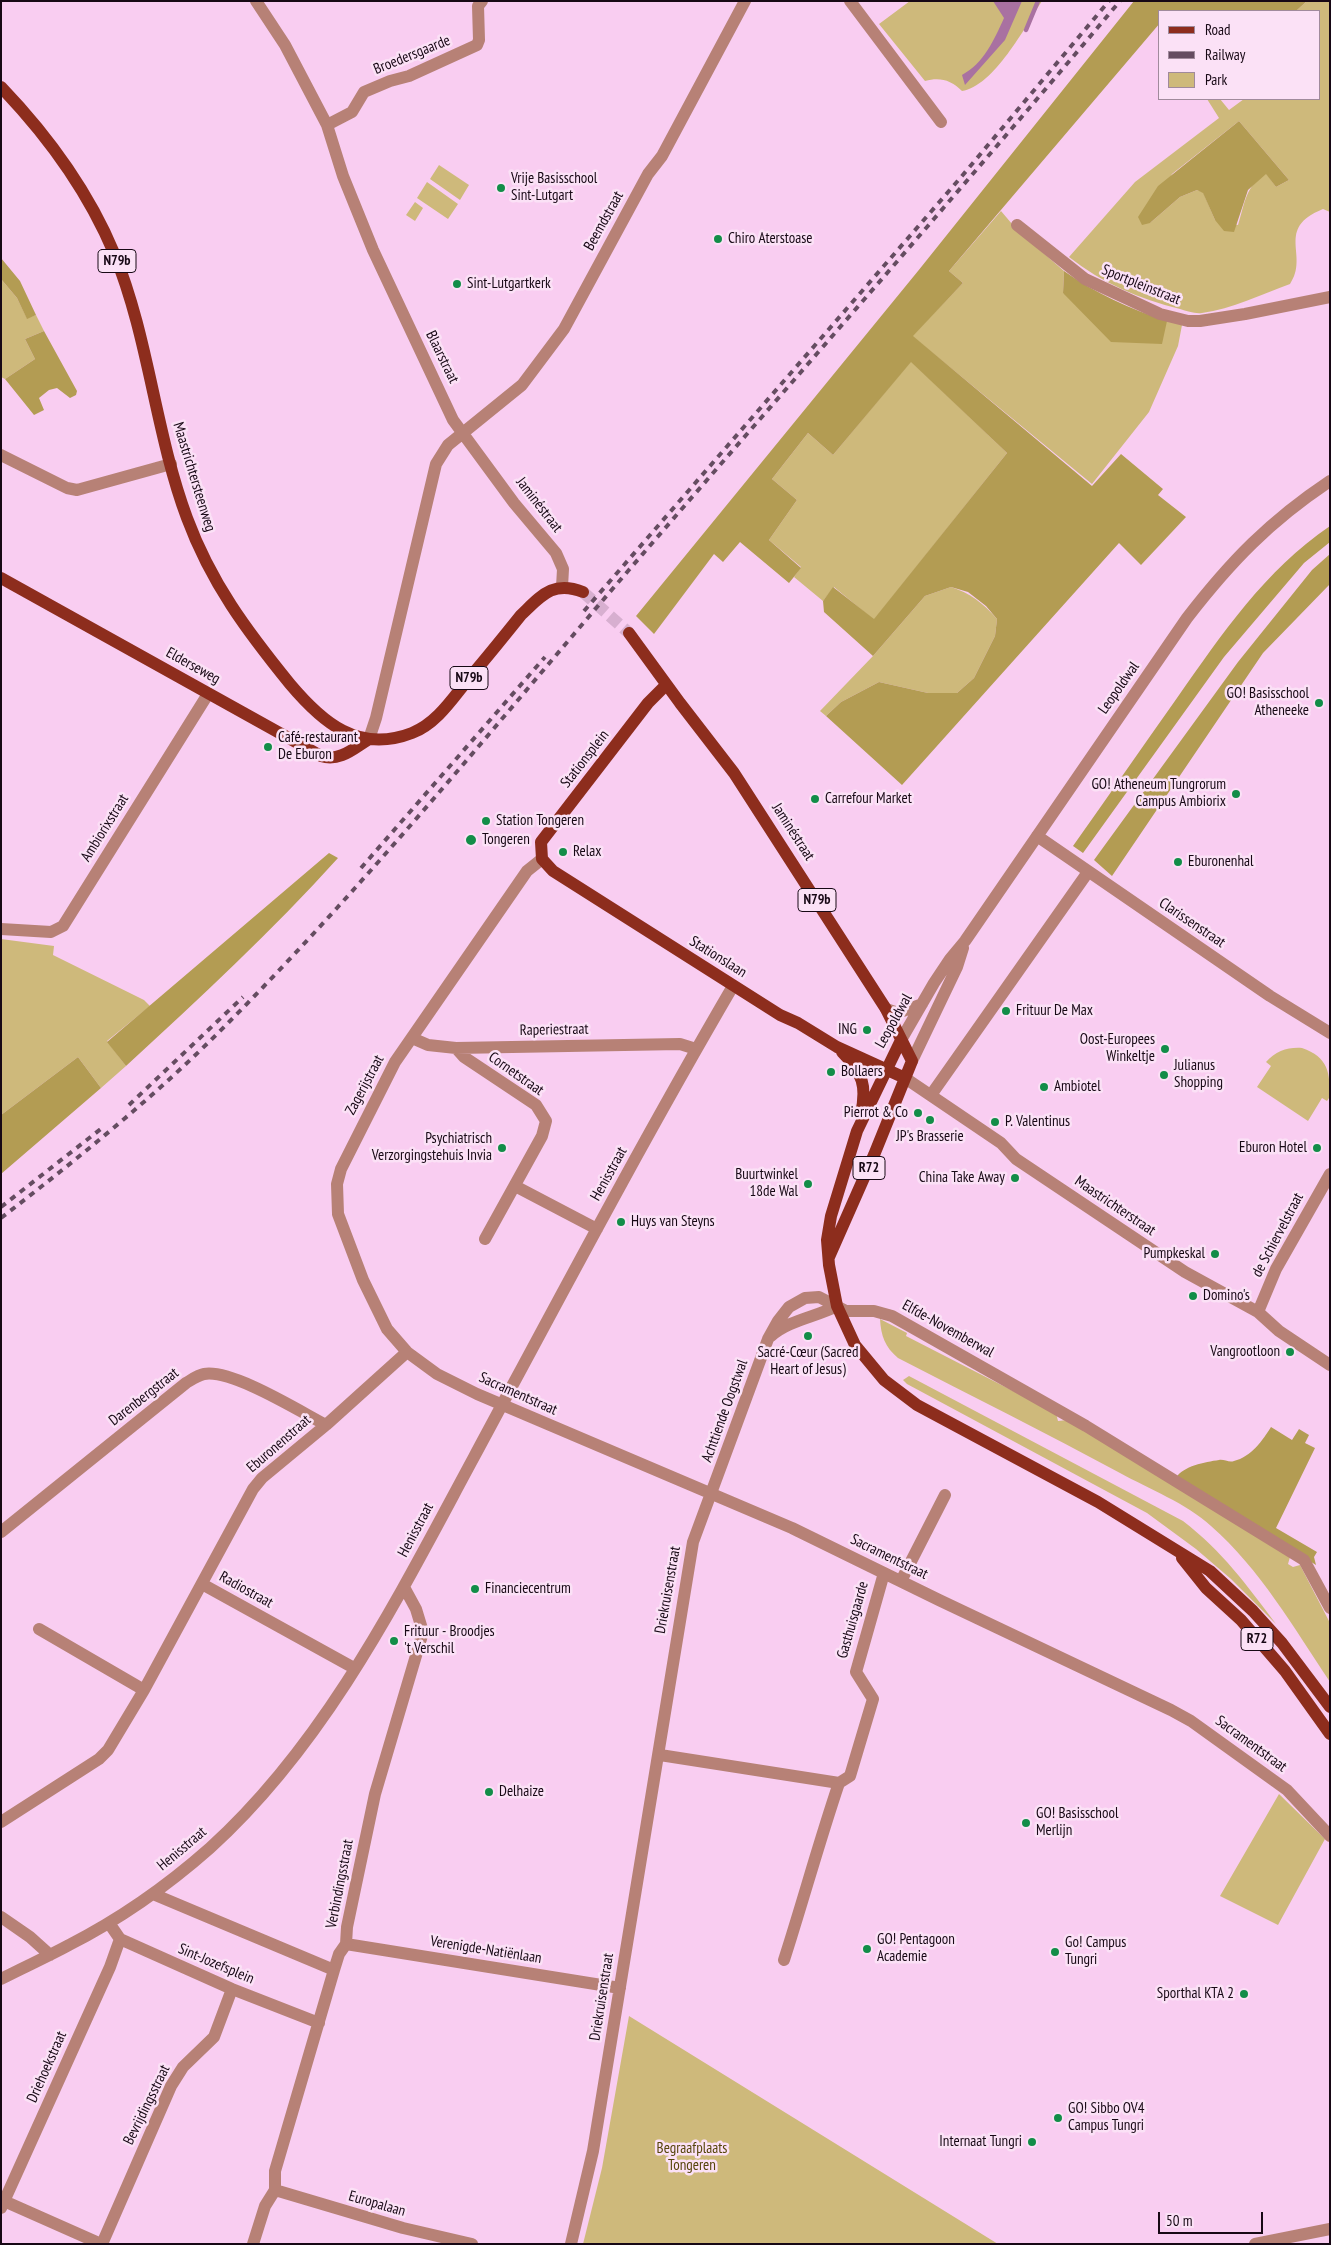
<!DOCTYPE html>
<meta charset="utf-8">
<style>
body{margin:0}
#map{position:relative;width:1331px;height:2245px;overflow:hidden;background:#f9cdf1;font-family:"PT Sans Narrow",sans-serif}
canvas{display:block}
.frame{position:absolute;inset:0;border:2px solid #170815;pointer-events:none}
.legend{position:absolute;left:1158px;top:10px;width:162px;height:90px;box-sizing:border-box;background:#fbe1f6;border:1px solid #a08a9c;margin:0;padding:6px 9px;list-style:none;font-size:15px;color:#170815}
.legend li{display:flex;align-items:center;gap:10px;height:25px}
.legend b{width:25px;border:1px solid #a08a9c}
.scale{position:absolute;left:1158px;top:2212px;width:105px;height:22px;box-sizing:border-box;border:2px solid #170815;border-top:0;padding-left:6px;font-size:15px;line-height:18px;white-space:nowrap;color:#170815;-webkit-text-stroke:4px #fbe1f6;paint-order:stroke}
</style>
<div id="map">
<canvas width="1331" height="2245"></canvas>
<div class="frame"></div>
<ul class="legend">
<li><b style="height:6px;background:#8d2d1d"></b>Road</li>
<li><b style="height:6px;background:#654c61"></b>Railway</li>
<li><b style="height:14px;background:#ceb97b"></b>Park</li>
</ul>
<div class="scale">50 m</div>
</div>
<script>
const context = document.querySelector('canvas').getContext('2d');
context.lineJoin = 'round';
function paint(path, color) { context.fillStyle = color; context.fill(path, 'evenodd'); }
function stroke(path, color, width, dash) { context.strokeStyle = color; context.lineWidth = width; context.lineCap = dash ? 'butt' : 'round'; context.setLineDash(dash || []); context.stroke(path); }
function drawText(font, color, halo, rows, align = 'center') {
  context.font = font + ' "PT Sans Narrow",sans-serif'; context.lineWidth = 5; context.setLineDash([]); context.textBaseline = 'middle'; context.strokeStyle = halo; context.fillStyle = color; for (const [text, x, y, turn = 0] of rows) {
    context.save(); context.translate(x, y); context.rotate((+turn || 0) * Math.PI / 180); context.textAlign = isNaN(turn) ? turn : align; if (halo) context.strokeText(text, 0, 0); context.fillText(text, 0, 0); context.restore();
  }
}
const green = new Path2D(`
 M910,1H1042C1025,27 994,86 962,91C951,80 940,77 925,81L879,24Z
 M1307,1H1330V212L1323,209C1274,229 1310,255 1290,284C1262,294 1232,309 1202,313C1195,314 1187,311 1180,309C1139,299 1102,283 1069,257L1135,182L1219,118L1207,99H1220L1229,110L1244,99H1320V11H1296ZM1239,121L1289,180L1276,187L1266,173C1245,187 1245,203 1238,225L1215,220L1203,192L1197,190L1180,197L1150,223L1172,174Z
 M439,165L469,185L460,200L430,179Z
 M427,182L458,204L448,219L417,198Z
 M415,202L423,208L415,221L406,215Z
 M1001,211L1018,231L1064,271L1063,293L1182,325L1178,346L1149,412L1092,484L912,336L963,283L949,271Z
 M1,279L17,298L27,318L36,315L44,331L25,339L35,359L5,379L1,377Z
 M911,361L1007,453L874,620L834,587L823,601L794,577L801,567L769,540L797,500L772,479L808,433L833,455Z
 M951,587C970,593 983,603 997,619L995,636L974,678L957,693H928L879,682L841,702L826,716L820,711L873,656L925,596Z
 M1,939L54,946L53,955L144,1000L150,1006L107,1041L126,1066L101,1088L78,1057L1,1115Z
 M1302,1048C1328,1057 1331,1073 1329,1098L1327,1101L1322,1098L1308,1121L1257,1087L1271,1066L1266,1062C1276,1051 1288,1047 1302,1048Z
 M880,1319L907,1333L906,1336L1056,1413L1058,1421L1067,1420L1290,1557L1288,1564L1293,1567L1300,1565L1330,1623V1682C1294,1628 1260,1569 1211,1526C1186,1503 1149,1489 1120,1473C1046,1433 972,1396 898,1358C885,1347 881,1336 880,1319Z
 M909,1376L1183,1521C1223,1552 1246,1584 1276,1624L1231,1579L1196,1549L1147,1513L907,1384L903,1380Z
 M1279,1794L1325,1839L1278,1925L1220,1896Z
 M629,2016L998,2244H583L602,2168Z`);
const forest = new Path2D(`
 M1134,1H1307L1296,11H1160V23L949,271L963,283L913,336L1092,486L1121,454L1163,489L1158,495L1186,517L1141,565L1119,543L902,785L826,716L841,702L879,682L928,693H957L974,678L995,636L997,619L986,606L968,592L951,587L925,596L873,656L824,612L823,601L833,587L874,619L1007,453L911,362L833,455L808,433L772,479L797,500L769,540L801,568L789,583L740,542L723,562L714,554L654,634L636,616L918,271Z
 M1239,121L1289,180L1276,187L1266,174L1248,190L1234,232L1224,231L1215,220L1203,193L1197,190L1180,197L1150,223L1142,225L1138,217L1158,186Z
 M1,258L20,281L36,315L27,319L17,298L1,279Z
 M1064,271C1095,293 1130,309 1167,321L1162,344L1111,342L1063,293Z
 M44,331L77,391L76,395L70,398L57,388L49,390L39,398L44,410L34,415L5,379L35,359L25,339Z
 M1330,526V542L1304,563L1224,657L1083,853L1073,846C1108,797 1142,747 1177,698C1222,634 1265,570 1330,526Z
 M1330,554V584L1263,653L1112,876L1094,860L1238,662L1312,570Z
 M329,853L338,858C272,931 199,999 126,1066L107,1042Z
 M78,1057L101,1088L1,1174V1115Z
 M1271,1427L1292,1440L1299,1429L1309,1435L1305,1443L1315,1448L1276,1528L1317,1552L1314,1557L1316,1565L1176,1478C1183,1466 1205,1462 1219,1460C1224,1459 1229,1463 1234,1461C1251,1457 1263,1440 1271,1427Z`);
const water = new Path2D(`
 M993,1H1022L1005,40L965,85L962,75C984,63 994,40 1004,18Z`);
const stream = new Path2D(`
 M1026,30L1038,1`);
const majorTunnel = new Path2D(`
 M583,592L629,633`);
const minor = new Path2D(`
 M256,1L285,45L327,125L343,176L373,250L453,420L514,503L556,553L563,569L562,587
 M850,1L941,122
 M327,125L352,112L364,92L390,81L409,76L477,45L479,40L478,6L482,1
 M1017,225L1085,279L1160,314L1188,321H1200L1245,314L1330,297
 M1,455L67,488L77,490L171,464
 M369,739L376,718L436,464L448,445L522,385L564,329L648,174L662,156L745,1
 M1037,836L1270,996L1330,1033
 M542,859L527,871L395,1062L341,1169L337,1184L338,1214L363,1280L387,1329L407,1352L437,1374L477,1394L792,1528L939,1600L1171,1710L1191,1721L1287,1790L1330,1836
 M1,929L51,932L63,926L208,694
 M886,1009L898,1013L922,1004
 M412,1038L428,1045L456,1048L680,1044L696,1049
 M901,1040L934,983L950,959L965,941L1187,618C1231,561 1270,521 1330,481
 M456,1048L464,1057L536,1105L546,1121L542,1136L485,1239
 M912,1061L957,967L963,948
 M905,1078L1001,1143L1016,1159L1185,1272L1258,1312L1279,1331L1330,1365
 M931,1095L1088,872
 M515,1186L597,1229
 M1258,1312L1276,1269L1330,1174
 M771,1336C789,1320 816,1317 837,1306
 M1,1532L186,1383C191,1380 198,1375 204,1374C232,1369 299,1411 326,1425
 M901,1581L945,1495
 M202,1584L354,1668
 M39,1629L144,1690
 M660,1755L839,1783L850,1776L873,1699L856,1672L884,1573
 M1,1822L99,1759L108,1750L144,1690L253,1489L262,1478L326,1425L407,1352
 M153,1894L334,1970
 M1,1917L30,1937L50,1955
 M109,1923L120,1939L232,1989L319,2023
 M346,1944L620,1988
 M784,1960C803,1901 819,1842 839,1783
 M1,1979C24,1967 47,1957 69,1945C120,1919 167,1886 210,1848C327,1742 400,1594 474,1457C559,1299 643,1140 733,986
 M275,2190L403,2228L472,2244
 M4,2201L101,2244
 M1,2208L110,1967L120,1939
 M102,2244L171,2086L183,2067L214,2037L232,1989
 M253,2244L265,2206L275,2190V2171L334,1970L339,1954L346,1944L347,1927L375,1794L423,1632L416,1609L404,1587
 M571,2244L593,2151L693,1542L768,1339L778,1321L789,1307L805,1298L819,1297L846,1311H874L892,1316L1086,1426L1304,1560L1330,1608
 M1255,2244L1330,2229`);
const major = new Path2D(`
 M1,87C47,135 88,191 114,253C149,338 155,432 187,518C211,583 247,631 290,684C322,722 358,754 412,733C438,723 454,696 471,676C488,656 505,635 521,615C541,596 553,580 583,592
 M1,578L321,756C340,762 354,748 369,739
 M629,633L680,703L734,773L886,1009L912,1061L874,1155L829,1257
 M666,685L648,703L541,842L542,859L553,871L780,1015L798,1023L837,1047L905,1078
 M901,1040L857,1131L831,1216L827,1240L829,1265L837,1306L855,1345L884,1380L917,1405L1098,1502L1210,1571L1253,1611L1282,1643L1330,1707
 M842,1052C863,1073 867,1086 861,1114
 M1182,1558L1206,1588L1241,1620L1285,1671L1330,1734`);
const rail = new Path2D(`
 M584,611L962,176L1109,1
 M361,868L545,657
 M129,1105L243,997
 M1,1207L102,1128
 M1,1218C80,1157 158,1094 228,1023C363,887 485,738 609,593C779,396 952,201 1120,1`);
const markers = [
 [501,188,5,"#128d48"],
 [718,239,5,"#128d48"],
 [457,284,5,"#128d48"],
 [1319,703,5,"#128d48"],
 [268,747,5,"#128d48"],
 [1236,794,5,"#128d48"],
 [815,799,5,"#128d48"],
 [486,821,5,"#128d48"],
 [471,840,6,"#128d48"],
 [563,852,5,"#128d48"],
 [1178,862,5,"#128d48"],
 [1006,1011,5,"#128d48"],
 [867,1030,5,"#128d48"],
 [1165,1049,5,"#128d48"],
 [831,1072,5,"#128d48"],
 [1164,1075,5,"#128d48"],
 [1044,1087,5,"#128d48"],
 [918,1113,5,"#128d48"],
 [930,1120,5,"#128d48"],
 [995,1122,5,"#128d48"],
 [502,1148,5,"#128d48"],
 [1317,1148,5,"#128d48"],
 [1015,1178,5,"#128d48"],
 [808,1184,5,"#128d48"],
 [621,1222,5,"#128d48"],
 [1215,1254,5,"#128d48"],
 [1193,1296,5,"#128d48"],
 [808,1336,5,"#128d48"],
 [1290,1352,5,"#128d48"],
 [475,1589,5,"#128d48"],
 [394,1641,5,"#128d48"],
 [489,1792,5,"#128d48"],
 [1026,1823,5,"#128d48"],
 [867,1949,5,"#128d48"],
 [1055,1952,5,"#128d48"],
 [1244,1994,5,"#128d48"],
 [1058,2118,5,"#128d48"],
 [1032,2142,5,"#128d48"]
];
const shields = [
 [117,261,38],
 [469,678,38],
 [817,900,38],
 [869,1168,32],
 [1257,1639,32]
];
const shieldNames = [
 ["N79b",117,261],
 ["N79b",469,678],
 ["N79b",817,900],
 ["R72",869,1168],
 ["R72",1257,1639]
];
const streetNames = [
 ["Broedersgaarde",412,55,-22],
 ["Beemdstraat",604,221,-61],
 ["Sportpleinstraat",1141,285,22],
 ["Blaarstraat",442,357,64],
 ["Maastrichtersteenweg",194,477,73],
 ["Jaminéstraat",539,505,52],
 ["Elderseweg",193,666,29],
 ["Leopoldwal",1119,688,-55],
 ["Stationsplein",585,759,-52],
 ["Ambiorixstraat",105,828,-58],
 ["Jaminéstraat",793,832,57],
 ["Clarissenstraat",1192,923,34],
 ["Stationslaan",718,957,32],
 ["Leopoldwal",894,1021,-61],
 ["Raperiestraat",554,1030,-1],
 ["Cornetstraat",516,1074,35],
 ["Zagerijstraat",365,1085,-62],
 ["Henisstraat",609,1174,-61],
 ["Maastrichterstraat",1115,1206,34],
 ["de Schiervelstraat",1278,1235,-62],
 ["Elfde-Novemberwal",948,1329,29],
 ["Sacramentstraat",518,1394,24],
 ["Darenbergstraat",144,1397,-38],
 ["Achttiende Oogstwal",725,1411,-70],
 ["Eburonenstraat",279,1444,-41],
 ["Henisstraat",416,1530,-62],
 ["Sacramentstraat",889,1557,26],
 ["Radiostraat",246,1590,29],
 ["Driekruisenstraat",668,1590,-80],
 ["Gasthuisgaarde",853,1620,-74],
 ["Sacramentstraat",1251,1744,36],
 ["Henisstraat",182,1849,-40],
 ["Verbindingsstraat",340,1884,-79],
 ["Verenigde-Natiënlaan",486,1950,9],
 ["Sint-Jozefsplein",216,1964,23],
 ["Driekruisenstraat",602,1997,-81],
 ["Driehoekstraat",47,2067,-66],
 ["Bevrijdingsstraat",147,2105,-64],
 ["Europalaan",377,2204,16]
];
const poiNames = [
 ["Vrije Basisschool",511,179],
 ["Sint-Lutgart",511,196],
 ["Chiro Aterstoase",728,239],
 ["Sint-Lutgartkerk",467,284],
 ["GO! Basisschool",1309,694,"right"],
 ["Atheneeke",1309,711,"right"],
 ["Café-restaurant",278,738],
 ["De Eburon",278,755],
 ["GO! Atheneum Tungrorum",1226,785,"right"],
 ["Campus Ambiorix",1226,802,"right"],
 ["Carrefour Market",825,799],
 ["Station Tongeren",496,821],
 ["Tongeren",482,840],
 ["Relax",573,852],
 ["Eburonenhal",1188,862],
 ["Frituur De Max",1016,1011],
 ["ING",857,1030,"right"],
 ["Oost-Europees",1155,1040,"right"],
 ["Winkeltje",1155,1057,"right"],
 ["Julianus",1174,1066],
 ["Shopping",1174,1083],
 ["Bollaers",841,1072],
 ["Ambiotel",1054,1087],
 ["Pierrot & Co",908,1113,"right"],
 ["P. Valentinus",1005,1122],
 ["JP's Brasserie",930,1137,"center"],
 ["Psychiatrisch",492,1139,"right"],
 ["Verzorgingstehuis Invia",492,1156,"right"],
 ["Eburon Hotel",1307,1148,"right"],
 ["Buurtwinkel",798,1175,"right"],
 ["18de Wal",798,1192,"right"],
 ["China Take Away",1005,1178,"right"],
 ["Huys van Steyns",631,1222],
 ["Pumpkeskal",1205,1254,"right"],
 ["Domino's",1203,1296],
 ["Vangrootloon",1280,1352,"right"],
 ["Sacré-Cœur (Sacred",808,1353,"center"],
 ["Heart of Jesus)",808,1370,"center"],
 ["Financiecentrum",485,1589],
 ["Frituur - Broodjes",404,1632],
 ["'t Verschil",404,1649],
 ["Delhaize",499,1792],
 ["GO! Basisschool",1036,1814],
 ["Merlijn",1036,1831],
 ["GO! Pentagoon",877,1940],
 ["Academie",877,1957],
 ["Go! Campus",1065,1943],
 ["Tungri",1065,1960],
 ["Sporthal KTA 2",1234,1994,"right"],
 ["GO! Sibbo OV4",1068,2109],
 ["Campus Tungri",1068,2126],
 ["Internaat Tungri",1022,2142,"right"]
];
const parkNames = [
 ["Begraafplaats",692,2149],
 ["Tongeren",692,2166]
];
paint(green, '#ceb97b');
paint(forest, '#b39c53');
paint(water, '#a971a1');
stroke(stream, '#a971a1', 4.5);
stroke(majorTunnel, '#d7afd0', 12, [12, 6]);
stroke(minor, '#b78176', 12);
stroke(major, '#8d2d1d', 12);
stroke(rail, '#654c61', 4, [6, 6]);
for (const [x, y, r, color] of markers) { const dot = new Path2D(); dot.arc(x, y, r, 0, 2 * Math.PI); context.fillStyle = color; context.fill(dot); stroke(dot, '#fbe1f6', 2); }
for (const [x, y, w] of shields) { const box = new Path2D(); box.roundRect(x - w / 2, y - 11.5, w, 23, 4); context.fillStyle = '#fbe1f6'; context.fill(box); stroke(box, '#170815', 1); }
drawText('bold 14px', '#170815', null, shieldNames);
drawText('15px', '#170815', '#fbe1f6', streetNames);
drawText('15px', '#170815', '#fbe1f6', poiNames, 'left');
drawText('15px', '#56450a', '#fbe1f6', parkNames);
</script>
